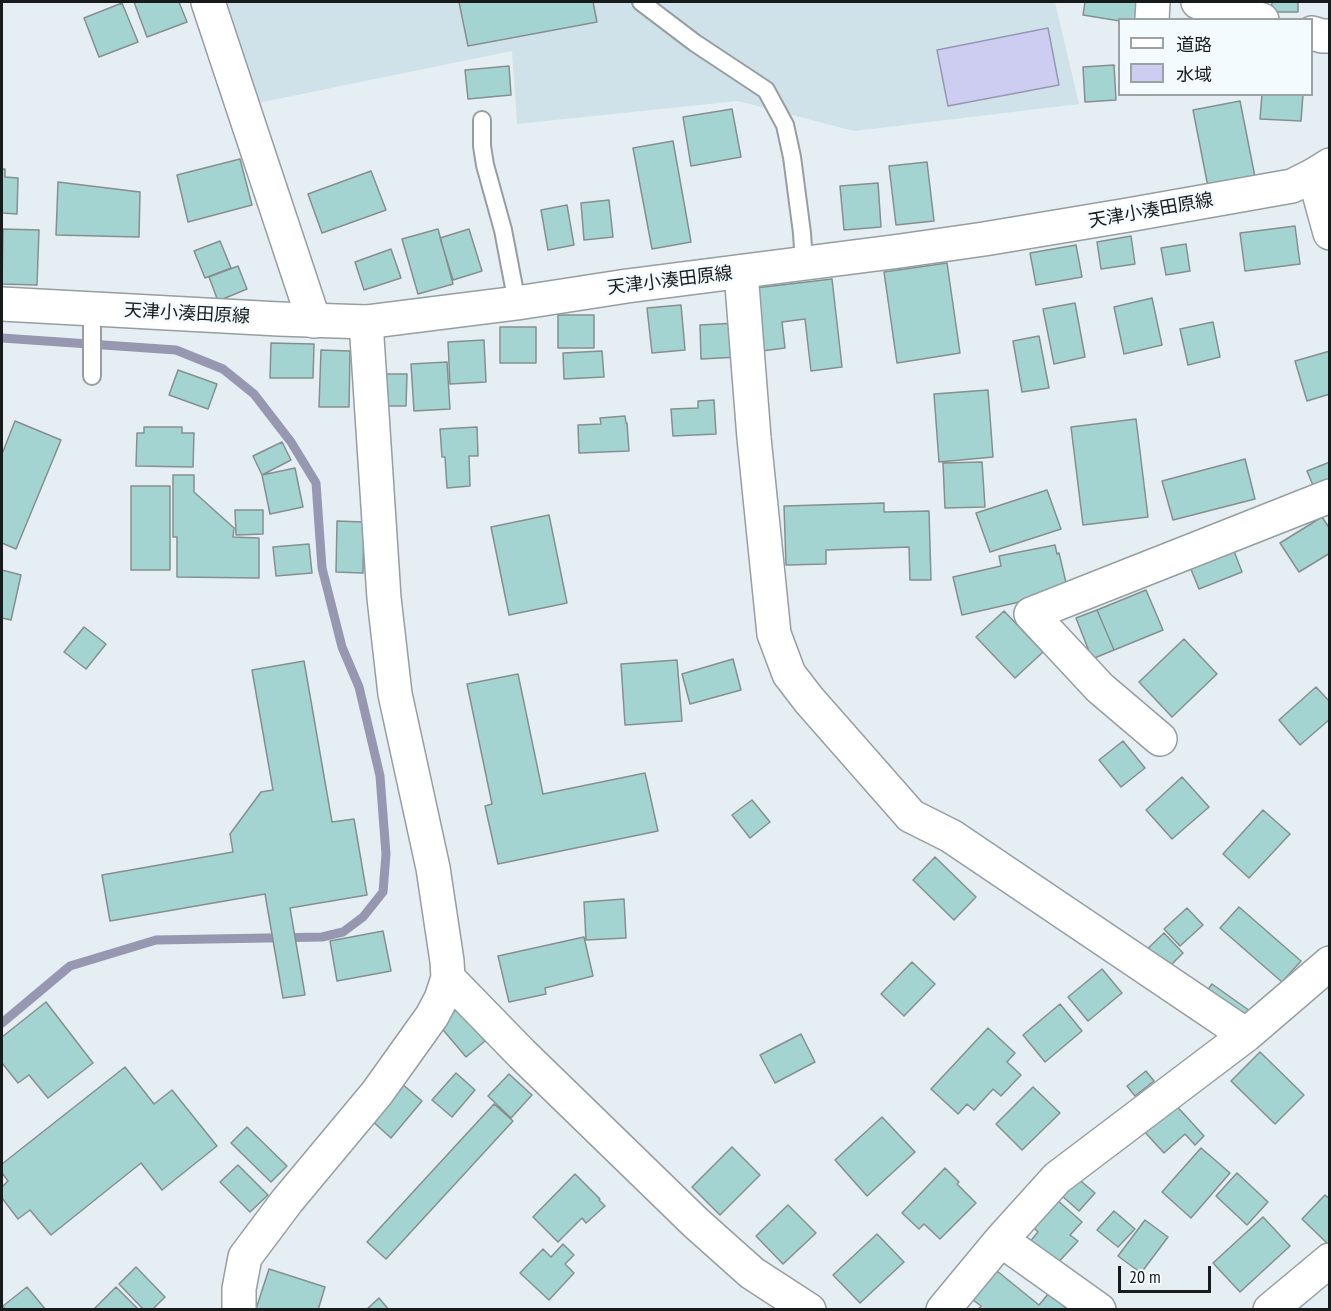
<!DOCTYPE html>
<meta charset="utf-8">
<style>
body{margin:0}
#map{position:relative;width:1331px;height:1311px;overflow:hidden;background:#e5eef2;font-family:"PT Sans Narrow","Noto Sans JP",sans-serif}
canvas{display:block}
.frame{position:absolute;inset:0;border:3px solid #171b1c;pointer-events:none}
.legend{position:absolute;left:1118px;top:18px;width:195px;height:78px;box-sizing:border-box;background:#f4fbfe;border:2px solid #9ca1a4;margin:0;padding:8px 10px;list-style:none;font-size:18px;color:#171b1c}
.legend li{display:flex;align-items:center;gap:12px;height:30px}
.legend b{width:30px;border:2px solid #9ca1a4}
.scale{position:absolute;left:1118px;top:1266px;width:93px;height:27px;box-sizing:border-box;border:3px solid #171b1c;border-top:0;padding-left:8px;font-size:18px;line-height:21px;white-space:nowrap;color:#171b1c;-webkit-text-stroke:4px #f4fbfe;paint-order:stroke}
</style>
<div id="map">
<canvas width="1331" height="1311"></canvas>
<div class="frame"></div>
<ul class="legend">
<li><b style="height:8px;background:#fff"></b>道路</li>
<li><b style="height:16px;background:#cccdf1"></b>水域</li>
</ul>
<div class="scale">20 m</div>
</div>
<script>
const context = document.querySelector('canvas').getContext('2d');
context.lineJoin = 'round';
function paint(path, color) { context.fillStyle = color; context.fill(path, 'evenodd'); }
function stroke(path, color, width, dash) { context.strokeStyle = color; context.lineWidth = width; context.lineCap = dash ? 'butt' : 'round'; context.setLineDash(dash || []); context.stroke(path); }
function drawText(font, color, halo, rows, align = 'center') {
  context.font = font + ' "PT Sans Narrow","Noto Sans JP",sans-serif'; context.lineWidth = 5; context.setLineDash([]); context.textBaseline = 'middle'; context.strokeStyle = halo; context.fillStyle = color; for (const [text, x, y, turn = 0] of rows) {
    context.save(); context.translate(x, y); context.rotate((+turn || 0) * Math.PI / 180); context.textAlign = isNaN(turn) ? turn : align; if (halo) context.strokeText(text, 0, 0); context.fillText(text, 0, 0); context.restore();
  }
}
const built = new Path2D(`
 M224,2H1055L1079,104L854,131L738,101L517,124L512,51L258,103Z`);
const water = new Path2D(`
 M1048,28L1059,85L948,106L937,50Z`);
const stream = new Path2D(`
 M2,338L176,350L223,369L254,394L291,442L316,483L322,568L342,647L359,687L380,776L386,854L383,892L363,917L343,932L322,937L156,940L70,966L2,1023`);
const building = new Path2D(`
 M134,2H179L187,22L147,37Z
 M459,2H593L597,22L468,46Z
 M1085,2H1141L1137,20H1120V21L1083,15Z
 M1272,2H1298V12H1271Z
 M122,3L138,42L99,57L84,18Z
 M1114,65L1116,100L1085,102L1083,67Z
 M509,66L511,95L468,99L465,70Z
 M1262,94H1303L1301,121L1260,119Z
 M1240,101L1255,177L1208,187L1193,110Z
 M732,109L741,157L691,166L683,117Z
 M673,141L691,242L652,249L633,148Z
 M240,159L252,205L188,222L177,175Z
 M927,162L934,221L896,225L889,166Z
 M2,169H5V177L18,178L17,214L2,213Z
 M371,171L386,210L322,233L308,194Z
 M58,182L140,192L139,237L56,235Z
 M878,183L881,227L844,230L840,186Z
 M609,200L613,237L584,240L581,203Z
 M567,205L574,245L548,250L541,210Z
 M1295,226L1300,264L1245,271L1240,233Z
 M3,229L39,230L37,285L2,284Z
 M438,229L453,284L418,294L402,239Z
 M469,229L482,271L453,280L440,238Z
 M1131,236L1135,264L1101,269L1097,242Z
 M220,241L231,268L205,278L194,251Z
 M1186,244L1190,271L1166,275L1161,248Z
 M1076,245L1082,277L1036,285L1030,253Z
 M391,249L401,278L364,290L355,262Z
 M947,263L960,353L897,363L884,272Z
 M238,266L247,289L218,301L209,277Z
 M832,279L842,367L811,371L805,319L782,322L785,348L754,352L747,289Z
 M1152,298L1162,345L1124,354L1114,307Z
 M1075,303L1085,357L1054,364L1043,309Z
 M681,305L685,350L652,353L647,308Z
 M558,315H594V348H558Z
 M1213,322L1220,357L1188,365L1180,329Z
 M737,323L739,357L701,359L700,325Z
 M500,327H536V363H500Z
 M1039,336L1049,388L1022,392L1013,341Z
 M484,340L486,382L450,384L448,342Z
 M271,343L314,344L313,378H270Z
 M321,350L350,351L349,407H319Z
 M602,351L604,377L564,379L563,353Z
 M1330,351V394L1307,401L1295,361Z
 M447,362L450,409L414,411L411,364Z
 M178,370L217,384L208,409L169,395Z
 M379,374H407L406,406H378Z
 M988,390L993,457L939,462L934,394Z
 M714,400L716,434L673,436L671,409L698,408V401Z
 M625,416L626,423H627L629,451L579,453L578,425L601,424L600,418Z
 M1136,419L1148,517L1083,525L1071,427Z
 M15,421L61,440L16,549L2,543V454Z
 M144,427H182V433H194L193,467L136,466L137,433H144Z
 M477,427L478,456H469L470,486L447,488L445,457H442L440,429Z
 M282,442L291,460L262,475L253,456Z
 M1245,459L1255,499L1173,520L1162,481Z
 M982,462L985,507L945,508L943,463Z
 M1330,462V490L1317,495L1307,471Z
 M295,468L303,507L270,514L262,475Z
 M173,475H194V492L234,528L233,537L259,538V578L177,577V537H173Z
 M131,486H170V570H131Z
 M1047,490L1061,529L990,552L976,513Z
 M884,503V512L929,511L931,580H910L909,547L826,550V564L786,565L784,506Z
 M235,510H263V534L236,535Z
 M549,515L567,603L509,615L491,527Z
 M1322,517L1330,529V553L1299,572L1280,543Z
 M337,521L364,522L363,573L336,572Z
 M309,544L312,573L276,576L273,547Z
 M1055,545L1057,554L1059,553L1068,591L962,615L953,577L1001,566L999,556Z
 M1234,551L1242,572L1199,589L1190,567Z
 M2,570L21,575L11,620L2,618Z
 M1146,590L1163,630L1114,650L1097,610Z
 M1097,610L1114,650L1092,659L1076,618Z
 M1004,611L1043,652L1015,678L976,637Z
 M84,627L106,644L86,669L64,652Z
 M1184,639L1217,674L1172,717L1139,682Z
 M733,659L741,690L690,704L682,674Z
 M677,660L682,721L625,725L621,664Z
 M304,661L332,822L354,819L367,895L290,908L305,995L283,998L265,894L110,921L102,875L233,852L230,834L261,792L273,790L252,670Z
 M518,674L543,794L645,773L658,831L498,864L485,806L492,804L467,684Z
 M1316,687L1330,702V719L1300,745L1279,720Z
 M1123,741L1145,768L1121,787L1099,760Z
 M1182,777L1209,807L1172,839L1146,810Z
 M752,800L770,822L750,838L732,815Z
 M1263,810L1290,834L1249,878L1223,854Z
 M935,857L976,897L954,920L913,880Z
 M624,899L626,938L586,940L584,902Z
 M1239,907L1301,961L1282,982L1220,928Z
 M1187,908L1203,925L1180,946L1164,929Z
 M383,931L391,971L337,981L330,941Z
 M1164,933L1183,953L1161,975L1141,955Z
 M584,937L593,976L545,988L546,994L509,1002L498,956Z
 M912,962L935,984L904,1016L881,994Z
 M1102,969L1122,993L1088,1021L1068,997Z
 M1212,984L1250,1011L1242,1022L1204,995Z
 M46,1002L93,1063L48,1098L29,1075L18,1083L2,1063V1037Z
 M1060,1004L1082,1031L1045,1062L1023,1035Z
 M457,1009L485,1041L466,1057L439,1025Z
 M988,1028L1015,1053L1007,1062L1021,1075L1001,1096L993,1089L974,1110L967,1104L958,1114L931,1089Z
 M801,1034L815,1062L775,1083L760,1055Z
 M1260,1052L1304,1095L1275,1124L1231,1081Z
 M125,1067L154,1104L172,1090L217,1146L162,1190L141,1163L51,1235L30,1210L18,1219L2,1198V1187L8,1181L2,1173V1164Z
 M1146,1071L1154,1081L1135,1096L1127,1086Z
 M456,1073L475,1090L452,1117L432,1100Z
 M509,1074L532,1095L511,1118L488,1096Z
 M401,1083L422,1101L391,1138L370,1119Z
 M1033,1087L1060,1113L1022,1150L996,1124Z
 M1172,1101L1204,1136L1195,1145L1185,1134L1164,1153L1142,1129Z
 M494,1104L513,1121L386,1259L367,1242Z
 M882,1117L915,1152L867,1196L835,1160Z
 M247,1127L287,1166L271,1182L231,1143Z
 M732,1147L760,1175L720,1215L692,1187Z
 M1201,1148L1230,1173L1191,1218L1162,1192Z
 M238,1165L268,1195L250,1212L220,1182Z
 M945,1168L959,1182L957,1184L976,1203L940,1239L924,1224L919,1229L902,1213Z
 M1237,1173L1268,1202L1247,1225L1216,1196Z
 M575,1174L600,1199L599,1200L605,1206L586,1223L582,1218L558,1242L533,1217Z
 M1076,1177L1095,1193L1079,1211L1061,1195Z
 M1325,1195L1330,1199V1246L1302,1219Z
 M1056,1199L1082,1222L1070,1235L1078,1241L1054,1267L1028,1244L1038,1232L1032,1226Z
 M788,1205L816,1233L783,1264L756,1236Z
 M1114,1211L1135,1229L1118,1247L1097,1230Z
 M1263,1217L1290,1246L1240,1292L1213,1263Z
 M1145,1220L1168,1237L1141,1273L1118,1256Z
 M877,1234L904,1262L860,1303L833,1275Z
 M563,1244L574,1255L565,1264L574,1273L549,1300L520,1273L543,1249L551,1257Z
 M136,1267L165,1297L152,1310H144L119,1284Z
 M269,1269L325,1287L318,1310L256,1309Z
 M997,1271L1039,1305L1049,1293L1068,1310H978L981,1306L973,1300Z
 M27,1287L46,1310H6L3,1306Z
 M116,1287L139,1310H93Z
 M379,1298L389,1310H366Z`);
const service = new Path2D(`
 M641,2L695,43L766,90L785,125L792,157L802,233L804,264
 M482,120V146L485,165L503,230L517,303
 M92,376V309`);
const minor = new Path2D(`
 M208,2L314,321
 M1198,2L1262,20
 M1152,20L1153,2
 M1312,33L1322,36H1330
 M1314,175L1330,233
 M741,272L754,438L774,634L789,674L809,700L911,816L951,836L1246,1035
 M1160,739L1100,688L1031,614L1330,496
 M448,978L522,1054L696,1223L752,1273L809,1310
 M1001,1240L1099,1310
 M239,1310V1289L245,1257L287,1201L377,1093L432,1016L441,999L448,978L447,961L433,868L395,694L384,598L366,322
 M943,1310L1001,1240L1057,1178L1246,1035L1330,963
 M1270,1310L1330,1260`);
const secondary = new Path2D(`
 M2,304L279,319L366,322L517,303L627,286L900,251L984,239L1128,215L1292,186L1314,175L1330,165`);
const streetNames = [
 ["天津小湊田原線",1151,211,-10],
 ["天津小湊田原線",670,281,-7],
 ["天津小湊田原線",187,314,3]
];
paint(built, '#d0e2e9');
paint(water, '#cccdf1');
stroke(water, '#9698b1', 1.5);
stroke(stream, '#9698b1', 9);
paint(building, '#a4d4d2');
stroke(building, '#868f8f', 1.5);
stroke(service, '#959ea1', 20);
stroke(minor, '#959ea1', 36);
stroke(secondary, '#959ea1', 36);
stroke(service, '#fff', 16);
stroke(minor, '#fff', 33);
stroke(secondary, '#fff', 33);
drawText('18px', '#171b1c', '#f4fbfe', streetNames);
</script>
